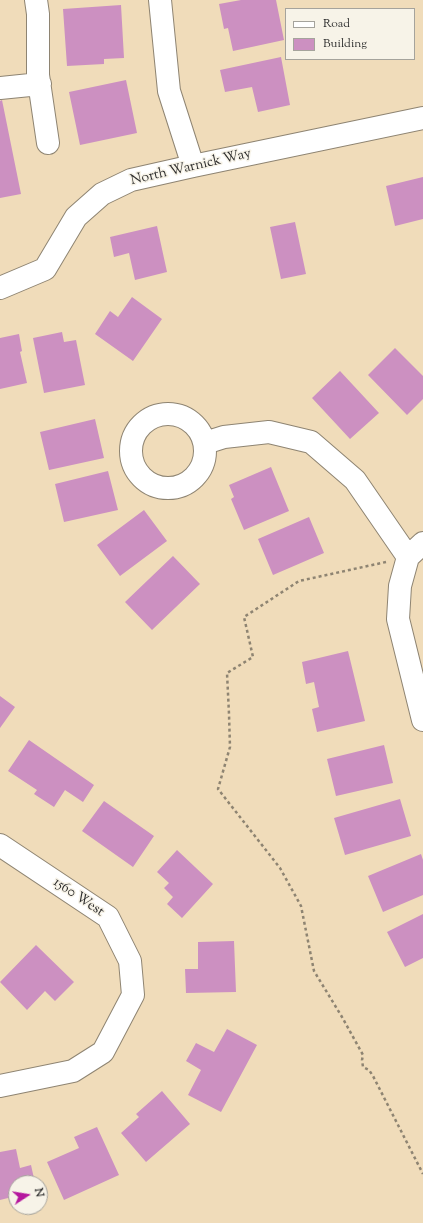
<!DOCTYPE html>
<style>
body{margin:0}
#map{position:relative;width:423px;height:1223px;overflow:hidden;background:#f0dcba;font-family:"Sorts Mill Goudy",serif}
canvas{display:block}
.legend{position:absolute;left:285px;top:8px;width:130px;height:52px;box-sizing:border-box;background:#f7f3e8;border:1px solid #a5a39c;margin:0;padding:5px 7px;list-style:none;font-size:12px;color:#2b2b2b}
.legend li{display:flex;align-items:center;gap:8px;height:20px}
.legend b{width:20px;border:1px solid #a5a39c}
.north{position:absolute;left:8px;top:1175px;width:40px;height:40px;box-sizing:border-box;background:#f7f3e8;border:1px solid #a5a39c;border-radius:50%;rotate:78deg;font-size:11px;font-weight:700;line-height:16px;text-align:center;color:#2b2b2b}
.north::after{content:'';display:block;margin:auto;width:14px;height:18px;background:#b5179e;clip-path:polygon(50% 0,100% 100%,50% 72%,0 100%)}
</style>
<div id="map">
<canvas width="423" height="1223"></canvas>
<ul class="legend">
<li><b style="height:5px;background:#fff"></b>Road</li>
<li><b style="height:11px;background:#cc90c1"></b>Building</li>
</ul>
<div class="north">N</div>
</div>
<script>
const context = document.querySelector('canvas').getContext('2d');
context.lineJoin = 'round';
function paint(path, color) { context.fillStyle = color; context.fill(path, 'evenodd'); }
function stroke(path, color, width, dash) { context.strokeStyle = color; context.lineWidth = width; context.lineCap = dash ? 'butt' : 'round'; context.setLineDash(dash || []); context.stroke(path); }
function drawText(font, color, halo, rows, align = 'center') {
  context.font = font + ' "Sorts Mill Goudy",serif'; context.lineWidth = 3; context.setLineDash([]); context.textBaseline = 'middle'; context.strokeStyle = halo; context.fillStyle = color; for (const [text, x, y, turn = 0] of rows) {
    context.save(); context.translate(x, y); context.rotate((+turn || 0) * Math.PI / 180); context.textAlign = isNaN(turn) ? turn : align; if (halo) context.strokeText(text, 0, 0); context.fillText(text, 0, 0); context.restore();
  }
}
const building = new Path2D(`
 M241,0H276L284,40L233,51L228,28L224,29L219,4Z
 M121,5L124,58L104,59V64L67,66L63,9Z
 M281,57L290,105L258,112L252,87L225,92L220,70Z
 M126,80L137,133L80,145L69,92Z
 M2,100L21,194L0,198V101Z
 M423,177V219L395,226L386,186Z
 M295,222L306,274L281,279L270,227Z
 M157,226L167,272L135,280L129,253L114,257L110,237Z
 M132,297L162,319L133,361L95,334L110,311L118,317Z
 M62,332L64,342L76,340L85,385L44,393L33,338Z
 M19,334L22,351L20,352L27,383L0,389V338Z
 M395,348L423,376V399L407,415L368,375Z
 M340,371L379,413L350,439L312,398Z
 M95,419L104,458L49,470L40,432Z
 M271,467L289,511L244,530L231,499L234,497L229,485Z
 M108,471L118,510L64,522L55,484Z
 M144,510L167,541L120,576L97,545Z
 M309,517L324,553L273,575L258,539Z
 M173,556L200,584L152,630L125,602Z
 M348,651L365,721L317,732L312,709L319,707L314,682L306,684L302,662Z
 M0,696L15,707L0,728Z
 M29,740L94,785L83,802L65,790L54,807L34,794L37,790L8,771Z
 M384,745L393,783L336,796L327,759Z
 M400,799L411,836L345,855L334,818Z
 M104,801L154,836L133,867L82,831Z
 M177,850L213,884L182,918L167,904L173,897L164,888L169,883L157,872Z
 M421,854L423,860V895L383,912L368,876Z
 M423,914V958L405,967L387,932Z
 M234,941L236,992L186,993L185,969H198V942Z
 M36,945L74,982L55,1001L45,991L27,1010L0,982Z
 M227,1029L257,1045L221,1112L188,1095L201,1070L186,1061L196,1043L214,1052Z
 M162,1091L190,1124L146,1162L121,1133L139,1117L136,1114Z
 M97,1127L119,1175L64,1200L47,1162L79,1148L74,1137Z
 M16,1149L20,1168L31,1165L35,1183H16V1196L0,1200V1152Z`);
const path = new Path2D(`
 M386,562L299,581L244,617L253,657L227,673L229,714L230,747L218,789L280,868L301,906L314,971L342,1017L363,1055L362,1060L363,1067L369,1070L373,1076L423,1174`);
const minor = new Path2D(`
 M36,0L38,14V75L48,143
 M160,0L169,91L193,166
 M0,88L40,84
 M0,288L45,269L76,217L102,194L131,180L193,166L423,118
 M131 451a37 37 0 1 1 74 0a37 37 0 1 1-74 0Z
 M205,443L224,437L269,432L311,442L355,480L408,557
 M408,557L400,586L398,619L423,720
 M408,557L423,543
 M0,845L108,917L130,961L133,995L103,1052L73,1071L0,1086`);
const streetNames = [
 ["North Warnick Way",191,168,-13],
 ["1560 West",78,898,34]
];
paint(building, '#cc90c1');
stroke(minor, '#8e8472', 24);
stroke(path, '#8e8472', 2.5, [3, 3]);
stroke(minor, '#fff', 22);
drawText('14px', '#2b2b2b', '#f7f3e8', streetNames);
</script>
